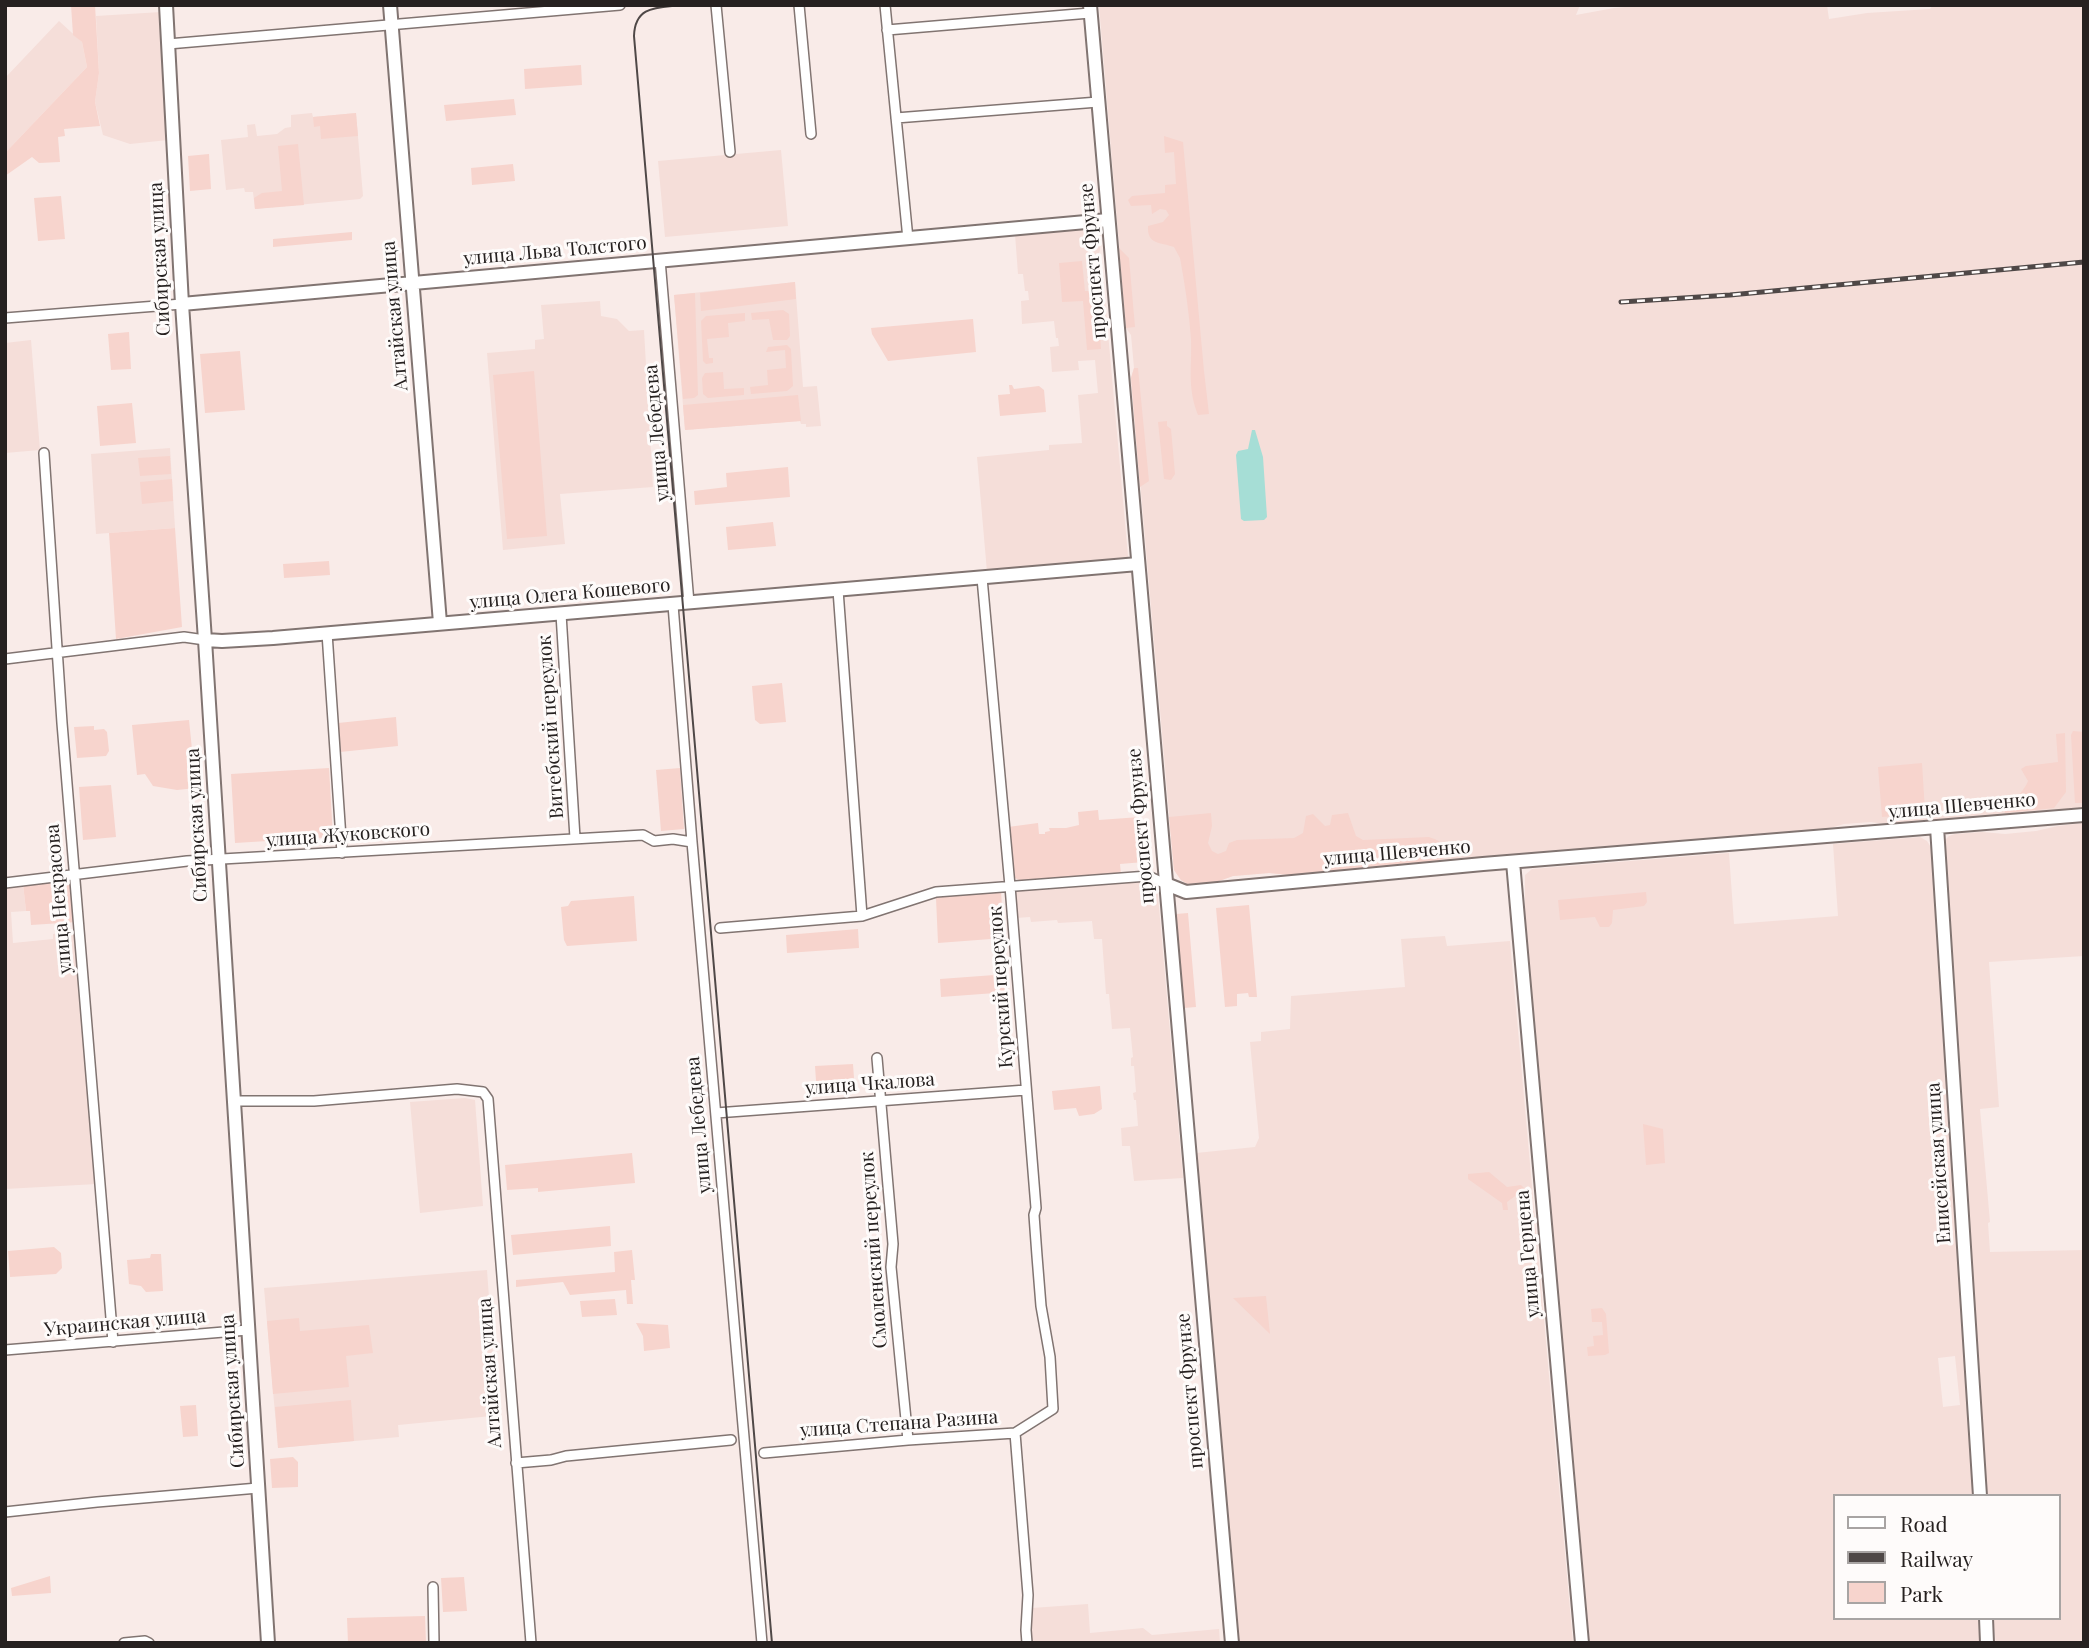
<!DOCTYPE html>
<meta charset="utf-8">
<style>
body{margin:0}
#map{position:relative;width:2089px;height:1648px;overflow:hidden;background:#f9ebe8;font-family:"Playfair Display",serif}
canvas{display:block}
.frame{position:absolute;inset:0;border:7px solid #262120;pointer-events:none}
.legend{position:absolute;left:1833px;top:1494px;width:228px;height:126px;box-sizing:border-box;background:#fefbfa;border:2px solid #a8a4a3;margin:0;padding:9px 12px;list-style:none;font-size:21px;color:#262120}
.legend li{display:flex;align-items:center;gap:14px;height:35px}
.legend b{width:35px;border:2px solid #a8a4a3}
</style>
<div id="map">
<canvas width="2089" height="1648"></canvas>
<div class="frame"></div>
<ul class="legend">
<li><b style="height:9px;background:#fff"></b>Road</li>
<li><b style="height:9px;background:#4f4847"></b>Railway</li>
<li><b style="height:19px;background:#f7d4cd"></b>Park</li>
</ul>
</div>
<script>
const context = document.querySelector('canvas').getContext('2d');
context.lineJoin = 'round';
function paint(path, color) { context.fillStyle = color; context.fill(path, 'evenodd'); }
function stroke(path, color, width, dash) { context.strokeStyle = color; context.lineWidth = width; context.lineCap = dash ? 'butt' : 'round'; context.setLineDash(dash || []); context.stroke(path); }
function drawText(font, color, halo, rows, align = 'center') {
  context.font = font + ' "Playfair Display",serif'; context.lineWidth = 6; context.setLineDash([]); context.textBaseline = 'middle'; context.strokeStyle = halo; context.fillStyle = color; for (const [text, x, y, turn = 0] of rows) {
    context.save(); context.translate(x, y); context.rotate((+turn || 0) * Math.PI / 180); context.textAlign = isNaN(turn) ? turn : align; if (halo) context.strokeText(text, 0, 0); context.fillText(text, 0, 0); context.restore();
  }
}
const built = new Path2D(`
 M1099,5H1580L1576,15L1614,8L1648,5H1827L1829,19L1867,13L1930,9L1933,5H2084V809L1884,824L1871,822L1844,824L1827,829L1516,854L1290,875L1269,873L1233,876L1216,882L1189,885L1181,880L1174,870L1131,378L1134,368L1131,335L1126,328Z
 M161,12L168,140L130,144L103,135L95,102L99,73L96,16Z
 M59,21L82,42L87,67L5,153V78Z
 M312,113L313,117L356,113L363,196L360,199L255,209L253,192H245L244,188L226,190L221,140L248,137L247,125L255,124L257,136L277,134L285,128L291,127V115Z
 M781,150L788,226L665,237L658,161Z
 M1086,228L1096,234L1100,244V250L1097,260L1100,290L1105,299L1128,556L1127,559L987,572L977,457L1049,450V445L1082,443L1078,395L1098,393L1095,360L1078,361L1079,370L1052,372L1050,347L1059,346L1058,338H1056L1054,321L1022,324L1021,301L1029,300L1028,291H1025L1023,274H1018L1015,234Z
 M795,282L803,387L817,386L821,426L806,427V424H801L800,421L685,430L674,295Z
 M600,301L601,316L617,319L629,331L644,330L653,487L560,494L565,544L503,550L487,353L535,349V340L544,339L541,305Z
 M31,340L40,450L5,453V343Z
 M170,448L175,528L96,534L91,454Z
 M2084,823V956L1989,962L1999,1107L1980,1109L1990,1222L1988,1223L1990,1252L2084,1250V1643H1996L1993,1618H2059V1496H1985L1944,846L1945,840L1949,836L1955,834L1982,832L2005,834L2036,831L2058,826Z
 M1920,837L1927,841L1932,849L1956,1215L1967,1351L1975,1496H1835V1618H1980L1981,1643H1590L1566,1382L1535,1086L1525,948V875L1532,869L1729,853L1734,924L1838,916L1833,844ZM1955,1356L1960,1405L1943,1407L1938,1358Z
 M1152,881L1157,885L1183,1178L1134,1181L1130,1146H1122L1121,1128L1138,1126L1136,1100H1134L1133,1093L1136,1092L1134,1066H1131V1058L1133,1057L1130,1028L1112,1029L1109,994H1106L1102,939H1094L1092,921L1058,923L1057,920L1031,922L1030,917L1016,918L1015,889Z
 M23,884L26,911L11,912L13,943L53,939V934L77,931L97,1184L5,1189V886Z
 M1445,936L1447,946L1510,941L1573,1643H1240L1196,1153L1255,1147L1259,1138L1250,1042L1261,1041V1032L1290,1029L1291,996L1405,987L1401,939Z
 M465,1098L475,1100L483,1206L420,1213L410,1102Z
 M487,1270L496,1395L491,1403L492,1416L398,1425L399,1437L278,1448L264,1288Z
 M1088,1604L1090,1633L1143,1628L1152,1635L1219,1629L1220,1643H1032L1030,1630L1032,1608Z`);
const green = new Path2D(`
 M71,5H95L99,73L95,102L100,126L64,129L65,136L58,137L60,162L39,163L32,157L5,176V153L87,67L82,42L73,35Z
 M581,65L582,85L525,89L524,69Z
 M514,99L516,115L446,121L444,105Z
 M356,113L358,136L321,139L320,126L314,127L313,117Z
 M1164,136L1183,142L1204,371L1209,414L1198,415C1187,387 1192,368 1191,339C1189,312 1185,285 1180,258L1174,247C1160,242 1147,245 1148,226L1163,222L1169,215L1166,210L1160,209L1152,214L1151,205L1131,206L1128,200L1132,196L1165,193V185L1176,184L1174,152L1165,153Z
 M298,144L304,205L255,209L254,198L262,193L282,191L278,146Z
 M209,154L211,189L190,191L188,156Z
 M513,164L515,181L472,185L471,168Z
 M61,196L65,239L38,241L34,198Z
 M352,232V240L273,247V239Z
 M1119,248L1129,258L1135,327L1126,328Z
 M1082,261L1085,291H1097L1101,349L1087,350L1083,301L1062,302L1059,263Z
 M795,282L796,299L701,311L700,293Z
 M695,293L698,395L694,398L683,399L674,295Z
 M783,310L789,314L790,336L787,340H773L769,319L752,320L751,313Z
 M745,313V321L728,323L729,337L707,339L709,358H713V363L706,364L703,361L701,321L706,316Z
 M973,319L976,352L888,361L872,334L871,328Z
 M129,332L131,369L111,370L108,334Z
 M787,345L791,349L793,386L787,391L751,394L750,387L768,385L767,370L786,368L785,350L766,352L768,347Z
 M240,351L245,410L205,413L200,354Z
 M1134,368H1138L1149,481L1140,487L1131,378Z
 M534,371L547,536L507,539L493,375Z
 M723,372L724,389L744,388V395L708,398L703,394L702,378L705,373Z
 M1009,385H1012L1014,389L1039,386L1044,390L1046,412L1000,416L998,395L1010,394Z
 M798,395L801,421L685,430L683,405Z
 M132,403L136,443L100,446L97,406Z
 M1167,421V426L1171,429L1175,474L1171,480L1164,479L1158,422Z
 M170,456L171,474L140,476L138,458Z
 M788,467L790,497L695,505L694,491L727,487L726,473Z
 M172,479L173,501L142,504L140,482Z
 M773,522L776,546L728,550L726,527Z
 M175,528L182,627L116,639L109,533Z
 M329,561L330,575L284,578L283,564Z
 M782,683L786,722L760,724L755,720L752,686Z
 M396,717L398,746L340,752L338,723Z
 M189,720L196,788L177,790L153,786L145,774L137,775L132,725Z
 M94,726V730L104,729L107,732L109,751L106,756L77,758L74,727Z
 M2073,731L2084,732V803H2075L2071,735Z
 M2065,733L2066,792L2054,808L2005,813L2001,804L2014,803C2018,795 2025,789 2028,781L2021,769L2026,766L2058,762L2056,734Z
 M1922,763L1925,811L1919,814L1882,817L1878,767Z
 M329,768L333,837L235,843L231,774Z
 M680,768L684,829L661,831L656,770Z
 M111,785L116,837L83,840L79,787Z
 M1098,810L1099,820L1140,817L1144,862L1120,864L1121,874L1021,881L1015,878L1008,827L1038,823L1039,834H1045V832L1050,831L1049,828H1066L1079,825L1078,812Z
 M1211,813L1212,826L1208,843L1212,851L1218,854L1226,851L1229,843L1237,840L1294,838L1303,833L1306,816L1313,814L1325,826L1330,825L1332,815L1348,813L1356,836L1363,840L1429,837C1438,840 1445,843 1447,853L1444,858L1438,861L1290,875L1269,873L1233,876L1216,882L1189,885L1181,880L1174,870L1169,817Z
 M70,879L73,883L77,922L31,925L30,911H26L23,884Z
 M1001,891L1004,938L938,943L936,898L939,896Z
 M1646,892L1647,902L1644,906L1613,910L1612,923L1609,927H1600L1595,917L1560,920L1558,900Z
 M634,896L637,941L567,946L564,940L561,907L568,906L571,901Z
 M1249,905L1257,997H1249L1248,993L1237,994V1006L1225,1007L1216,908Z
 M1188,913L1196,1007L1184,1008L1176,914Z
 M858,929L859,948L787,953L786,935Z
 M1008,974L1009,992L941,997L940,979Z
 M853,1064L855,1092L817,1095L815,1066Z
 M1100,1086L1102,1109L1094,1114L1079,1116L1076,1108L1054,1110L1052,1091Z
 M1643,1124L1663,1129L1665,1163L1646,1165Z
 M632,1153L635,1183L538,1192V1188L507,1190L505,1165Z
 M1489,1172L1507,1187L1521,1185L1525,1189L1507,1202L1508,1210H1503L1502,1203L1468,1179V1174Z
 M610,1226L611,1246L513,1255L511,1235Z
 M54,1247L61,1253L62,1268L56,1274L10,1277L8,1251Z
 M632,1250L635,1280H631L633,1304H627L626,1290L570,1295L563,1282L516,1287V1280L615,1272L614,1252Z
 M151,1254H161L163,1291L146,1292L141,1286L129,1284L127,1260L150,1258Z
 M1266,1296L1270,1334L1233,1298Z
 M615,1299L617,1315L582,1317L580,1301Z
 M1602,1308L1606,1314L1609,1353L1605,1355L1588,1356L1587,1347L1594,1346L1593,1336L1603,1335L1602,1322H1592L1591,1309Z
 M299,1318L300,1331L369,1325L373,1353L346,1356L349,1387L273,1394L267,1321Z
 M636,1323L668,1325L670,1348L644,1351L643,1336Z
 M351,1400L354,1441L278,1448L275,1407Z
 M196,1405L198,1436L183,1437L180,1406Z
 M293,1457L298,1462V1487L272,1488L270,1459Z
 M50,1576L51,1593L12,1596L11,1588Z
 M464,1577L467,1611L443,1612L441,1578Z
 M425,1616L426,1643H348L347,1618Z`);
const water = new Path2D(`
 M1252,430H1255L1263,457L1267,517L1264,520L1244,521L1241,519L1236,455L1238,451L1248,449Z`);
const street = new Path2D(`
 M716,5L730,152
 M799,5L811,134
 M885,5L908,239
 M887,30L1090,13
 M168,44L620,5
 M896,118L1098,102
 M660,260L689,603
 M5,318L182,304
 M44,453L62,723L113,1342
 M838,590L862,916
 M673,605L692,842L762,1643
 M561,614L575,838
 M327,633L342,853
 M5,659L184,637L205,640
 M5,883L187,861L643,835L654,841L673,839L692,842
 M720,928L862,916L936,892L1148,876L1166,884
 M877,1058L893,1244L891,1267L908,1440
 M234,1101H314L457,1089L483,1092L488,1099L531,1643
 M716,1113L1026,1090
 M5,1350L248,1330
 M1015,1433L1028,1595L1026,1630L1027,1643
 M764,1453L908,1440L1015,1433L1053,1409L1050,1357L1041,1306L1037,1256L1034,1215L1036,1208L1010,886L982,578
 M516,1463L551,1460L566,1456L731,1440
 M5,1512L97,1502L258,1488
 M433,1587L434,1643
 M124,1643L145,1641L149,1643`);
const secondary = new Path2D(`
 M166,5L182,304L205,640L268,1643
 M390,5L440,623
 M1090,5L1232,1643
 M182,304L1108,220
 M205,640L222,641L273,638L1138,564
 M1937,827L1980,1496
 M1513,862L1582,1643
 M1166,884L1186,892L1483,864L2084,815
 M1986,1618L1987,1643`);
const tram = new Path2D(`
 M682,5C658,8 635,5 634,36L772,1643`);
const rail = new Path2D(`
 M1621,302L1730,295L2084,262`);
const streetNames = [
 ["улица Льва Толстого",555,251,-5],
 ["Сибирская улица",160,259,-93],
 ["проспект Фрунзе",1093,261,-95],
 ["Алтайская улица",395,316,-95],
 ["улица Лебедева",657,433,-95],
 ["улица Олега Кошевого",570,594,-5],
 ["Витебский переулок",551,727,-94],
 ["улица Шевченко",1962,806,-5],
 ["Сибирская улица",197,825,-93],
 ["проспект Фрунзе",1141,826,-95],
 ["улица Жуковского",348,835,-4],
 ["улица Шевченко",1397,853,-5],
 ["улица Некрасова",59,899,-95],
 ["Курский переулок",1001,987,-94],
 ["улица Чкалова",870,1084,-4],
 ["улица Лебедева",699,1125,-95],
 ["Енисейская улица",1939,1163,-94],
 ["Смоленский переулок",874,1250,-94],
 ["улица Герцена",1528,1254,-95],
 ["Украинская улица",125,1323,-5],
 ["Алтайская улица",490,1373,-94],
 ["Сибирская улица",233,1391,-94],
 ["проспект Фрунзе",1190,1391,-95],
 ["улица Степана Разина",899,1424,-4]
];
paint(built, '#f5ded9');
paint(green, '#f7d4cd');
paint(water, '#a6ded6');
stroke(street, '#817471', 12);
stroke(secondary, '#817471', 16);
stroke(street, '#fff', 9);
stroke(secondary, '#fff', 12);
stroke(tram, '#4f4847', 2);
stroke(rail, '#4f4847', 5);
stroke(rail, '#fefbfa', 2.5, [8]);
drawText('19px', '#262120', '#fefbfa', streetNames);
</script>
